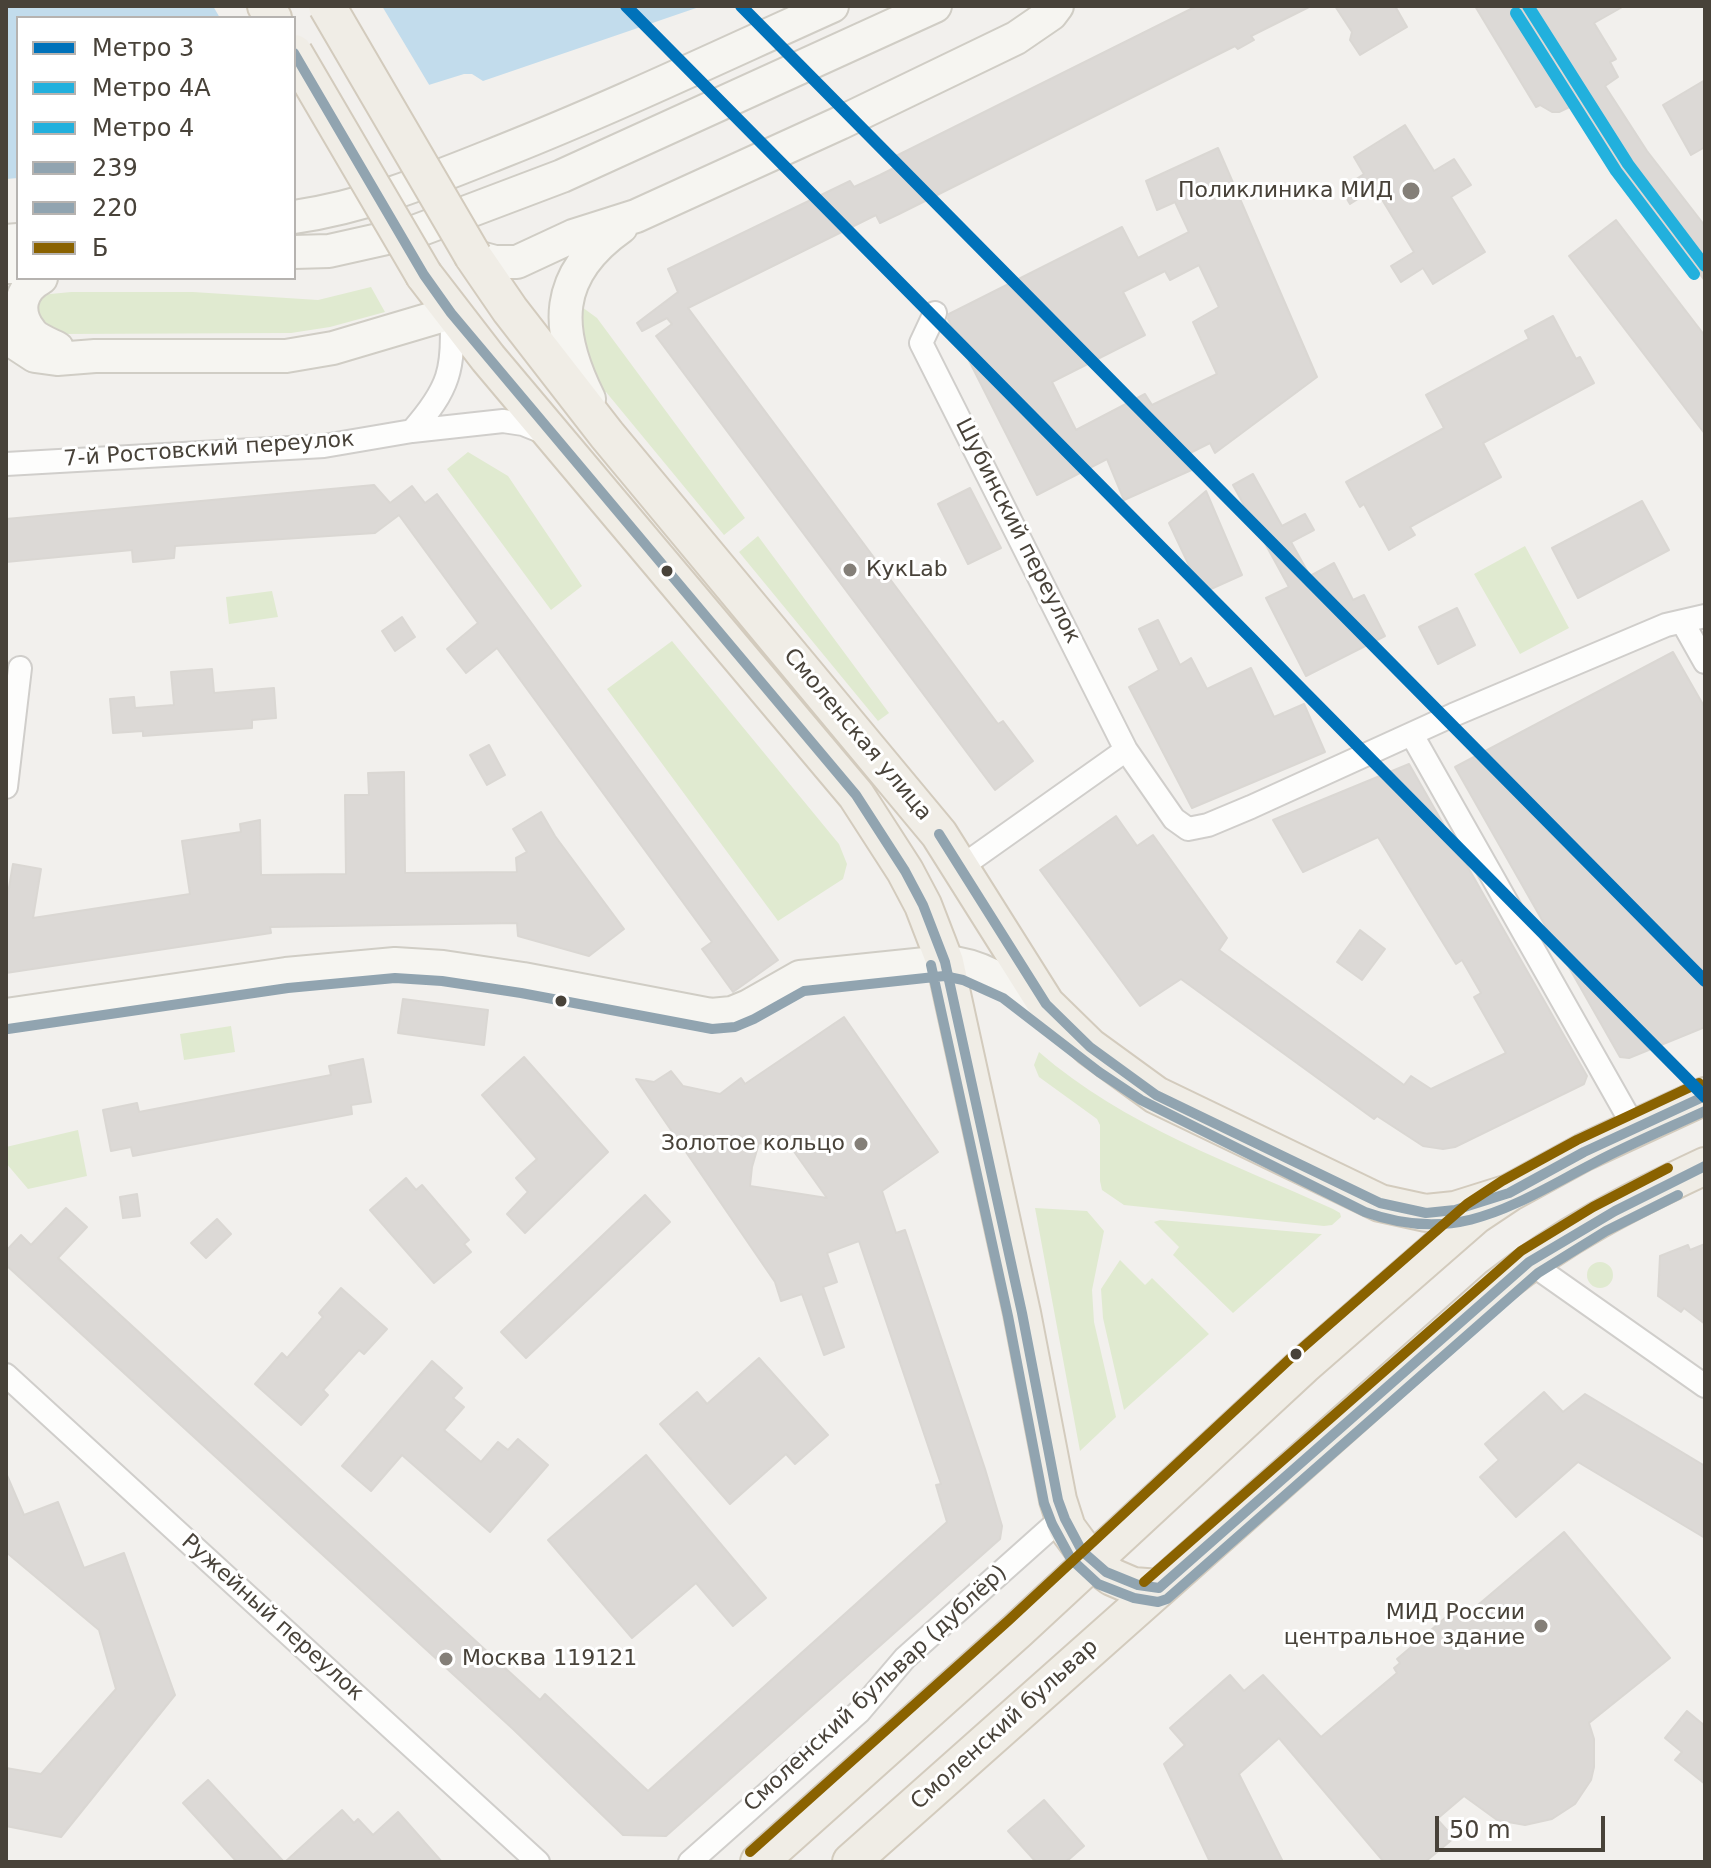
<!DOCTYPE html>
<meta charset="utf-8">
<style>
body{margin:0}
#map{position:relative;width:1711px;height:1868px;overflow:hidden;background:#f2f0ed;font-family:"DejaVu Sans",sans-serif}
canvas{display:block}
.frame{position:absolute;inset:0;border:8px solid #484239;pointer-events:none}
.legend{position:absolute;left:16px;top:16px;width:280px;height:264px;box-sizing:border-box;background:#fff;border:2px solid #b6b3b0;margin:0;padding:10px 14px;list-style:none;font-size:24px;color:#484239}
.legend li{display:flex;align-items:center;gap:16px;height:40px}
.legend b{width:40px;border:2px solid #b6b3b0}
.scale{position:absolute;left:1435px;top:1816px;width:170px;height:36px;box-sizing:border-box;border:4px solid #484239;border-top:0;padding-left:10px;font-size:24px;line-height:28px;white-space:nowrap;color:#484239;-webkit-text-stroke:6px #fff;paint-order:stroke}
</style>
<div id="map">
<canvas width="1711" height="1868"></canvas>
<div class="frame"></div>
<ul class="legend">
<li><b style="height:10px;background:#0072ba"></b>Метро 3</li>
<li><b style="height:10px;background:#22b0dd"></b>Метро 4А</li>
<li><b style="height:10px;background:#22b0dd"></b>Метро 4</li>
<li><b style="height:10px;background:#91a4b0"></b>239</li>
<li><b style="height:10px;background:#91a4b0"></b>220</li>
<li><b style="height:10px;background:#8a6200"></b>Б</li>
</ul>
<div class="scale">50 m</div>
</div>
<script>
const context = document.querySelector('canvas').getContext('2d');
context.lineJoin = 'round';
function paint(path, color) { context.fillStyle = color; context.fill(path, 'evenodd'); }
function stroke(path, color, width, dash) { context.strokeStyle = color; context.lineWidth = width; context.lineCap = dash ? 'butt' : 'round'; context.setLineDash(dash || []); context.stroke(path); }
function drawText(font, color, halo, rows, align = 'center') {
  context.font = font + ' "DejaVu Sans",sans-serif'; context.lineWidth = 6; context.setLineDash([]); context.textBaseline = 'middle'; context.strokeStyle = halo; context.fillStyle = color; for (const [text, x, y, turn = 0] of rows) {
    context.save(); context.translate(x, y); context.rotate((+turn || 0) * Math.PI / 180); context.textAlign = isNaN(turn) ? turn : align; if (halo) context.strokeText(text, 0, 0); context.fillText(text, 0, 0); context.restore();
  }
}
const green = new Path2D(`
 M371,287L385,312L330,327L291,333L62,334L45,329L38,315L40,295L71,292H193L318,300Z
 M575,302L597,318L745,518L724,535L606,392L601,395L590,380Z
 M468,452L508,476L582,586L551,610L447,469Z
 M758,536L889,713L878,721L739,552Z
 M1525,546L1569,628L1520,654L1474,574Z
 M272,591L278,617L229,624L226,597Z
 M672,641L839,844L847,864L843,879L778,921L607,689Z
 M231,1026L235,1052L184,1060L180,1034Z
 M1039,1052C1124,1126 1232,1163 1333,1209L1340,1213L1341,1217L1332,1225L1324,1226L1124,1205L1102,1190L1100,1181V1125L1097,1119L1039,1077L1034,1065Z
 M78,1130L87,1176L28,1189L6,1163V1147Z
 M1035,1208L1087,1211L1104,1231L1092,1290L1094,1322L1116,1417L1080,1451Z
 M1160,1220L1321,1234H1322L1233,1313L1173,1255L1179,1247L1154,1222Z
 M1120,1260L1145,1285L1152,1278L1209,1334L1124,1410L1103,1318L1101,1289Z
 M1587 1275a13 13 0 1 1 26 0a13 13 0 1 1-26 0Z`);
const water = new Path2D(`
 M6,6H702L483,81L472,74H464L294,127V18H18V178L6,179Z`);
const pier = new Path2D(`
 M213,6H382L431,88L294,131V18H220Z`);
const building = new Path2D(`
 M1197,6H1311L1251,36L1254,40L1238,49L1235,46L899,214L880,223L876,215L688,308L998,724L1003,721L1033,761L995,790L656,336L672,324L667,318L642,331L637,323L678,292L668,269L850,181L854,187L880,175L896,167L892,158Z
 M1335,6H1395L1407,27L1360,55L1350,40L1352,32Z
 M1475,6H1624L1594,23L1616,59L1610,62L1618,77L1605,86L1647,151L1705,226V281L1621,169L1578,103L1559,112H1552L1540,105L1536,107Z
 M1705,80V147L1691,155L1663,105Z
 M1405,125L1434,171L1454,159L1471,185L1451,197L1485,252L1433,284L1423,268L1401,282L1391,266L1414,252L1375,188L1350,204L1341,189L1364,174L1354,157Z
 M1218,148L1317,377L1215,453L1210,443L1190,453L1196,468L1124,500L1107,459L1037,495L948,319L949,314L1122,227L1138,258L1189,232L1175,202L1157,210L1146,181ZM1199,265L1219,307L1193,322L1217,374L1152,405L1145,394L1076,430L1052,382L1145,335L1123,292L1165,271L1170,280Z
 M1616,220L1705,336V434L1569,256Z
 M1553,316L1576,359L1580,357L1594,383L1483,443L1501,477L1410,527L1415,535L1389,550L1364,504L1360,507L1346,482L1444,428L1426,395L1529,339L1525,331Z
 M1253,474L1282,526L1305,514L1314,530L1291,542L1310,576L1334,563L1353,600L1364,595L1385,636L1306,676L1266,598L1289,587L1233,485Z
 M374,485L390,503L412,486L425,503L437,494L778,960L733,992L702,949L712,942L497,648L466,673L447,649L478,623L399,515L375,533L175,546L174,558L133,562L132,550L6,562V519Z
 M970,488L1001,548L968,564L938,504Z
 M1206,491L1242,575L1202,593L1169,523Z
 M1642,501L1669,550L1578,598L1552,548Z
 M1457,608L1475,645L1438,664L1419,627Z
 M402,617L415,637L395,651L382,631Z
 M1158,620L1180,665L1191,658L1207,689L1251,668L1274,717L1304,704L1325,752L1192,808L1129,687L1159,670L1139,629Z
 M1673,652L1705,708V1027L1629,1058L1620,1057L1455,767Z
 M212,669L214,693L274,688L276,718L252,720V728L143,736V731L113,733L110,699L134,697L135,708L174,705L171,672Z
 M489,745L505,775L487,785L470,755Z
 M1409,764L1587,1076L1584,1084L1455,1147L1443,1149L1423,1146L1377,1116L1374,1119L1181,979L1140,1006L1040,870L1116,816L1137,846L1153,835L1227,938L1219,950L1404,1085L1411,1076L1431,1089L1506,1053L1474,997L1481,993L1462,960L1456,964L1378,837L1303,872L1273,820Z
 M404,772L405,873L517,872L516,858L527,852L513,829L541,812L555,836L624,929L589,956L518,936L517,923L270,927L271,933L6,973V905L13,864L41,869L33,918L190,894L182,841L241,832L240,824L260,820L261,875L346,874L345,795H369L368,773Z
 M1360,930L1385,949L1362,980L1337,962Z
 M403,999L488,1010L484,1045L398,1033Z
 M844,1017L938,1152L882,1191L896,1233L905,1230L985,1469L1002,1526L1000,1539L666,1836L623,1835L513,1729L6,1265V1251L21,1235L31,1245L66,1208L87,1227L58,1258L540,1700L545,1694L648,1791L947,1522L936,1485L941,1484L859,1241L827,1253L837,1282L823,1287L844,1347L824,1355L802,1294L781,1301L775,1282L636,1079L654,1082L671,1071L683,1086L720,1094L741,1078L745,1084ZM783,1136L827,1198L750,1186L752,1167L759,1143L769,1145Z
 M524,1057L608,1152L525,1233L507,1214L528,1192L516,1178L537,1159L482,1095Z
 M363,1059L371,1102L351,1105L352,1114L133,1156L131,1147L111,1151L103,1110L137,1103L139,1112L331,1075L329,1066Z
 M406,1178L416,1190L422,1185L469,1240L464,1244L471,1252L434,1283L370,1210Z
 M137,1194L140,1216L123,1218L120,1197Z
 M645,1195L670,1222L526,1358L501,1332Z
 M217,1219L231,1234L206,1258L191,1243Z
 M1705,1244V1324L1684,1308L1681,1312L1658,1296L1660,1256L1688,1245L1690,1250Z
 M341,1288L387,1329L364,1354L359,1350L323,1390L328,1395L301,1425L255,1384L282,1353L287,1358L323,1317L319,1313Z
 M759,1358L828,1435L795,1464L786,1454L730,1504L660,1424L697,1392L707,1404Z
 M432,1361L462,1388L453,1398L464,1407L444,1430L481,1462L498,1442L508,1450L518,1439L548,1465L490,1532L402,1455L371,1491L342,1466Z
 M1544,1392L1563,1412L1585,1394L1705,1466V1538L1578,1462L1516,1517L1480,1477L1499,1460L1485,1444Z
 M646,1455L766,1598L733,1626L696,1583L632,1638L548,1540Z
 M6,1473L24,1515L58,1502L84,1568L124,1553L175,1695L61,1837L6,1826V1768L41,1774L116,1689L99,1630L6,1552Z
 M1564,1532L1670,1658L1589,1723L1594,1739V1767L1591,1780L1575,1804L1552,1819L1525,1825L1497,1820L1464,1796L1437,1819L1454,1838L1425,1862H1384L1279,1738L1239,1774L1283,1862H1210L1164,1764L1185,1745L1170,1728L1230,1675L1244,1691L1263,1675L1321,1737L1397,1673L1394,1668L1400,1663L1397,1659L1424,1636L1453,1611L1457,1615L1461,1612L1465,1616Z
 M1687,1711L1705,1726V1784L1675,1760L1682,1752L1665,1738Z
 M208,1780L284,1862H237L183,1803Z
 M1044,1800L1084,1846L1066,1862H1036L1008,1831Z
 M342,1810L354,1823L358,1819L373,1835L398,1812L442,1862H285Z`);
const street = new Path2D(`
 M935,313L921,343L1126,750L1174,819L1188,829L1208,825L1251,807L1453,715L1666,625L1705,616
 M412,431C449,389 455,369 451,313
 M6,464L324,446L412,431L503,421L523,424L548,434
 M1683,623L1705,662
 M1412,735L1634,1127
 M6,787L20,668
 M961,867L1126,750
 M1529,1262L1705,1386
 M6,1375L538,1862
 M690,1862L859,1712L905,1658L1063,1517`);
const secondary = new Path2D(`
 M294,217C369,206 433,179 503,151C614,107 723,55 832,6
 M6,241L18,240
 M294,252L329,251L414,232L562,176L935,6
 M473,256L495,262H517L573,236L636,216L840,123L1016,38L1051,14L1057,6
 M6,267H18
 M41,278C20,289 15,312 30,331C35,339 49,344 57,348
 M6,337L35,356L57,359L95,356H286L333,348L451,313
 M589,399C554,329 553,275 621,227
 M6,1015L286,974L395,964L443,967L523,979L711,1015L732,1013L749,1006L800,977L945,962C989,965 1018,992 1054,1016`);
const primary = new Path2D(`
 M266,6L273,18
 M473,256L510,310L607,435L939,834L1046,1004L1090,1047L1156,1095L1380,1203L1426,1213L1455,1210L1509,1193
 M424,275L488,358L856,795L905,871L923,905L945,962L1022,1313L1058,1500L1067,1528L1092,1562L1112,1577L1133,1586L1159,1588
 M759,1862L1017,1631L1303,1366L1476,1215L1509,1193L1584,1152L1705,1096
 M851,1862L1498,1287C1565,1234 1628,1202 1705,1166`);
const primaryBridge = new Path2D(`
 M327,6L473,256
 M294,53L424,275`);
const bus1 = new Path2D(`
 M294,53L424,275L451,313L856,795L905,871L923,905L945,962L1022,1313L1058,1500L1065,1519L1082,1551L1106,1572L1138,1585L1159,1588L1529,1262L1615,1211L1705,1166
 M939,834L1046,1004L1090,1047L1156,1095L1380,1203L1426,1213L1455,1210L1509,1193L1584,1152L1705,1096`);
const bus2 = new Path2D(`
 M931,965L1008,1316L1044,1503L1052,1524L1071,1559L1098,1584L1134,1598L1158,1602L1167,1599L1538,1273L1606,1231L1678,1195
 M8,1029L288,988L395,978L442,981L521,993L712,1029L735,1027L754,1019L804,991L944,976L963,980L1003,998L1099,1072L1141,1100L1365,1212C1459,1246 1514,1204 1594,1163C1630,1144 1668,1128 1705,1111`);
const bus3 = new Path2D(`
 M1144,1582L1521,1251L1593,1207L1668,1168
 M750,1852L1008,1621L1293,1356L1467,1204L1502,1181L1577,1140L1699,1083`);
const metro1 = new Path2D(`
 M626,6L1705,1097
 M741,6L1705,981`);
const metro2 = new Path2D(`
 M1528,6L1628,164L1705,266`);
const metro3 = new Path2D(`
 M1516,13L1616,171L1694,274`);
const markers = [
 [1411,191,10,"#847f78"],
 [850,570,8,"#847f78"],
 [667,571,7,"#484239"],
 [561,1001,7,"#484239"],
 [861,1144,8,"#847f78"],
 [1296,1354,7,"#484239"],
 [1541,1626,8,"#847f78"],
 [446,1659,8,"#847f78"]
];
const poiNames = [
 ["Поликлиника МИД",1393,191],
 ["КукLab",866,570,"left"],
 ["Золотое кольцо",845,1144],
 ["МИД России",1525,1613],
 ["центральное здание",1525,1638],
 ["Москва 119121",462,1659,"left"]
];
const streetNames = [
 ["7-й Ростовский переулок",209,450,-4],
 ["Шубинский переулок",1017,531,63],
 ["Смоленская улица",857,735,50],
 ["Ружейный переулок",272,1618,42],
 ["Смоленский бульвар (дублёр)",876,1689,-43],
 ["Смоленский бульвар",1005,1725,-42]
];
paint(green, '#e0ead0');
paint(water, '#c2dcec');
paint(pier, '#f2f0ed');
paint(building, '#dcd9d6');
stroke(building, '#dad7d3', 2);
stroke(street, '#d0cecb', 26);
stroke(secondary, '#d0cdc5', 36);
stroke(primary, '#d3cbbd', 40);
stroke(street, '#fdfdfc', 22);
stroke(secondary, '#f6f5f1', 32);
stroke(primary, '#f0ede6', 36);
stroke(primaryBridge, '#d3cbbd', 40, []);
stroke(primaryBridge, '#f0ede6', 36);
stroke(bus1, '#91a4b0', 10);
stroke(bus2, '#91a4b0', 10);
stroke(bus3, '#8a6200', 10);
stroke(metro1, '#0072ba', 12);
stroke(metro2, '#22b0dd', 12);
stroke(metro3, '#22b0dd', 12);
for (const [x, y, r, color] of markers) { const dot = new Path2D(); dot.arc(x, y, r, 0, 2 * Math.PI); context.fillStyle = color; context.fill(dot); stroke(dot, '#fff', 3); }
drawText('22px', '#484239', '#fff', poiNames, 'right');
drawText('22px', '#484239', '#fff', streetNames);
</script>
